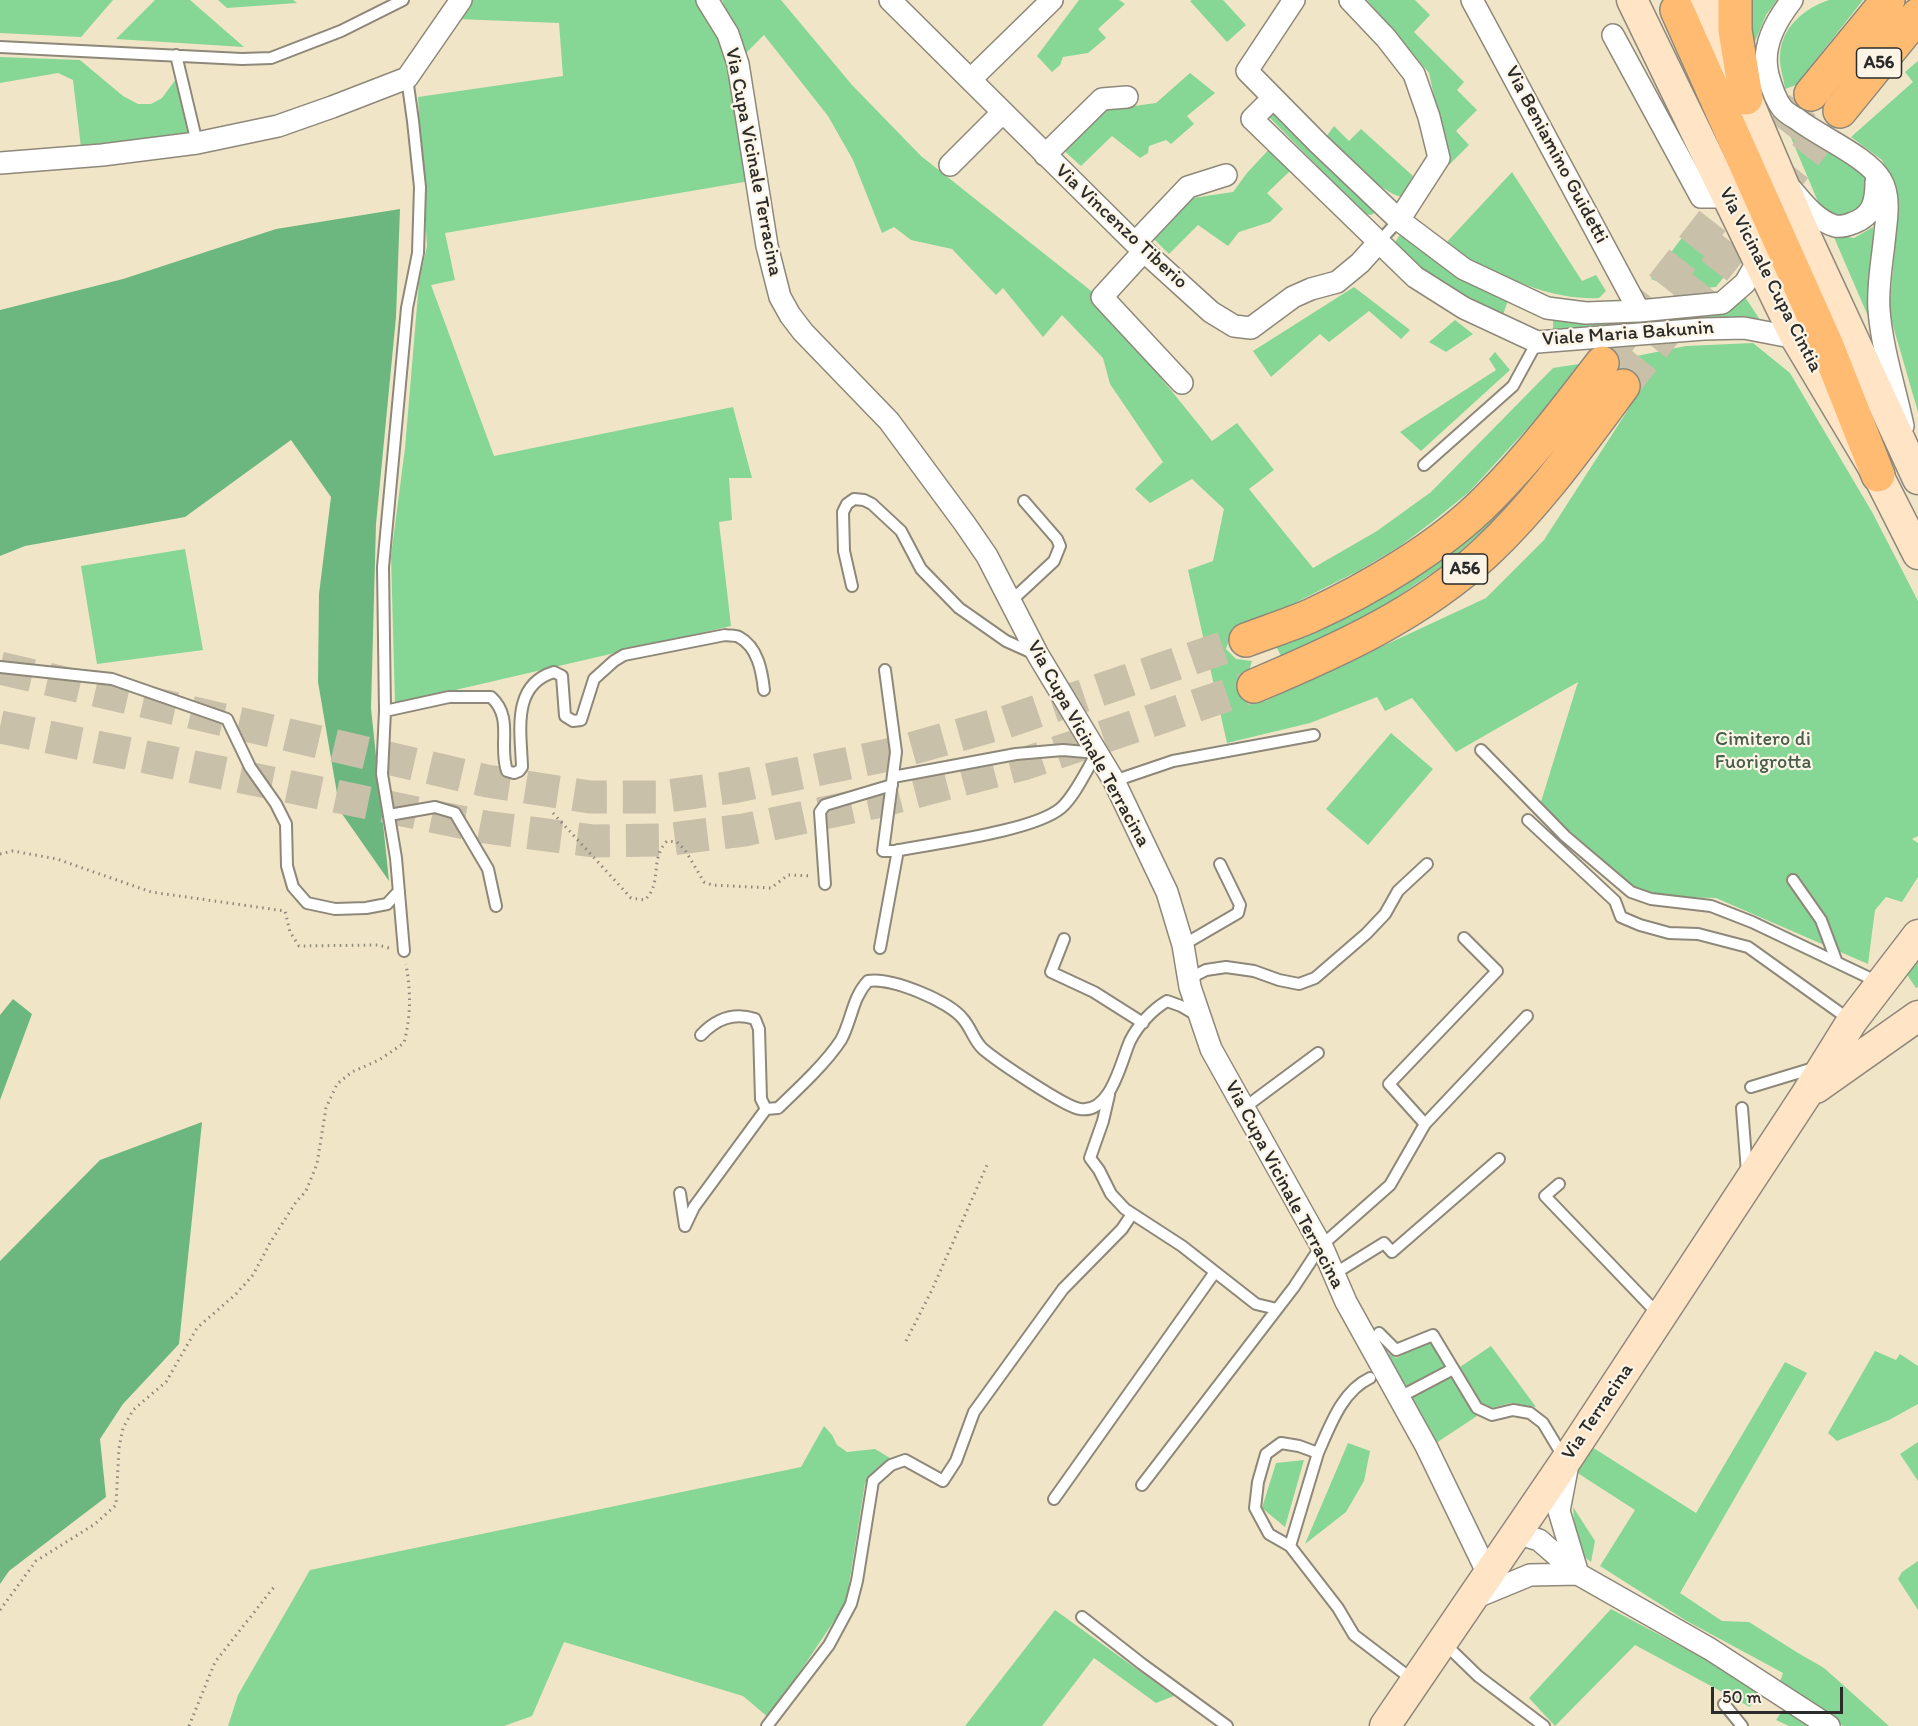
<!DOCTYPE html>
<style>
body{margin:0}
#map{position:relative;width:1918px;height:1726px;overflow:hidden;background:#f1e5c8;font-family:Itim,sans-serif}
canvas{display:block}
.scale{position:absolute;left:1711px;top:1687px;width:132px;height:27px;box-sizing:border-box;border:3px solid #2b2b2b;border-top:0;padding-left:8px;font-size:18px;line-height:21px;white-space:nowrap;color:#2b2b2b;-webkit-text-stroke:4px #fcf5e5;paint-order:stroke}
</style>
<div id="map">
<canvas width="1918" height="1726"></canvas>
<div class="scale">50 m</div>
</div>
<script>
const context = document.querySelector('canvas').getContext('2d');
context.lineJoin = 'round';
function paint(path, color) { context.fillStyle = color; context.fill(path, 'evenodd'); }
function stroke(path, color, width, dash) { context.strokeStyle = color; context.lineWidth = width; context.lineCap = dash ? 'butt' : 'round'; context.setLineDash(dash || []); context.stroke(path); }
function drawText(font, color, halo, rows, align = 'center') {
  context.font = font + ' Itim,sans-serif'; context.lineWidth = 4.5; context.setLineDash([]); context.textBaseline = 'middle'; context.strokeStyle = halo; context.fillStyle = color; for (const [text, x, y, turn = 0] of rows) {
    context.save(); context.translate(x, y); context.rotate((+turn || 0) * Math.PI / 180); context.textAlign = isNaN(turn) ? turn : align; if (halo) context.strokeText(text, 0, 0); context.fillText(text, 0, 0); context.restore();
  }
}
const green = new Path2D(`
 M0,0H113L81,37L0,33Z
 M155,0H190L244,47L116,39Z
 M218,0H293L297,3L227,8Z
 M471,0H698L727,48L750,181L445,233L455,280L431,285L494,456L733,407L752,478H729L732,520L719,522L731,626L395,704L391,556L405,448L419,282L427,246L418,97L563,76L559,23L457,19Z
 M722,0H781L852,85L921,156L1090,290L1212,441L1237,423L1274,470L1249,489L1313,568L1377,531L1431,492L1553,368L1579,364L1536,419L1469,492L1432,522L1400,546L1360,570L1285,608L1246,621L1230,637L1226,649L1236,659L1252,661L1243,690L1245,700L1265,701L1486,598L1544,540L1635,399L1602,363L1686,346L1753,343L1790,373L1872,512L1918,601V836L1912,839L1918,843V877L1902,902L1886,897L1875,910L1868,964L1716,898L1671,897L1636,889L1540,805L1578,682L1456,752L1412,698L1385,711L1377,697L1310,723L1227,743L1188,570L1213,561L1224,509L1192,479L1150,503L1135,489L1163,462L1110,384L1103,358L1062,315L1043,337L1003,288L996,295L952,249L911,240L894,227L882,233L853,160L828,116L764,35L745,54Z
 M1079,0H1119L1125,4L1098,29L1106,38L1088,53L1063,57L1060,65L1052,72L1037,56Z
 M1192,0H1223L1246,25L1227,42L1190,1Z
 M1367,0H1415L1430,15L1414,32L1464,82L1457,90L1477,110L1456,131L1469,145L1449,165L1429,73Z
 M1748,0H1777L1766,15L1751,51Z
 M1829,0H1863L1796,85L1785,89C1784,79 1779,66 1780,56C1781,28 1803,9 1829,0Z
 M0,57L80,60L123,96L138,104H151L162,98L176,79L188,136L81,147L73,80L58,73L0,83Z
 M1918,61V412L1889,312L1898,215L1894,185L1882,160L1851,137L1913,82L1905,72Z
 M1190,73L1215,93L1187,116L1194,124L1171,144L1166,140L1149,146L1148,153L1140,158L1112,136L1081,166L1062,149L1098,111L1156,103Z
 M1275,105L1376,212L1371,215L1365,214L1266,114Z
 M1334,126L1349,141L1361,129L1413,176L1402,197C1382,194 1343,152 1326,137Z
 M1789,133C1818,145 1846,161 1870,181L1868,198L1854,216H1824Z
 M1272,146L1291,170L1267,193L1283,209L1270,222L1239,232L1228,246L1198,225L1169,254L1151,236L1186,199L1233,192L1247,173Z
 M1512,172L1582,281L1596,275L1606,291L1599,298C1544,301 1491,270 1444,245Z
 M1699,215L1727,273L1716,287L1681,290L1651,279Z
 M1873,227L1871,323L1833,235L1854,238Z
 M1403,230L1508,300L1502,318L1446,288L1392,247Z
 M1354,287L1410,330L1401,339L1369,311L1329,342L1320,334L1271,377L1253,351Z
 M1745,297L1764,326L1683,323L1685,316Z
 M1455,320L1473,334L1446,352L1429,342Z
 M1553,320H1622V331L1553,330Z
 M1495,352L1510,370L1421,451L1400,432L1496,370L1489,359Z
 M1562,444L1514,503L1448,562L1369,616L1282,658L1276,646L1365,608L1444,556L1511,501Z
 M185,549L203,650L97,664L81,566Z
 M1391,733L1433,769L1368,845L1326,809Z
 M1918,957V987L1916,988L1906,973Z
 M1431,1340L1445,1367L1401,1390L1376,1346L1396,1358Z
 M1491,1346L1536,1407L1511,1403L1491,1408L1482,1404L1460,1367Z
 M1875,1351L1896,1360L1900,1354L1918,1366V1404L1889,1420L1837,1441L1828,1433Z
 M1785,1362L1807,1373L1680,1593L1722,1621L1749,1622L1798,1653L1824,1668L1889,1726H1843L1780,1682L1783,1673L1685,1620L1600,1566L1635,1510L1576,1472L1592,1447L1696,1513Z
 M1451,1376L1477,1416L1433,1445L1408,1400Z
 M824,1426L832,1435L837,1445L847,1452L875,1449L890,1458L865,1483L846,1603L769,1718L743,1696L564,1642L532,1716L504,1726H228L238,1695L310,1570L801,1467Z
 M1918,1442V1481L1900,1454Z
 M1348,1443L1370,1451L1364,1481L1346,1512L1305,1544Z
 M1304,1460L1285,1527L1262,1508L1276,1463Z
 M1573,1507L1595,1541L1591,1562L1577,1551Z
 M1918,1561V1610L1898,1579L1902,1572Z
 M1611,1609L1761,1689L1750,1707L1635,1645L1555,1726L1529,1698Z
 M1055,1610L1174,1696L1156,1703L1094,1658L1042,1726H965Z
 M1785,1707L1817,1726H1789L1776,1720Z`);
const forest = new Path2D(`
 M400,209L396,317L376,524L371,708L389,881L340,811L318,682L319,594L331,497L291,440L185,517L25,546L0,556V310L123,279L276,229Z
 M13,999L32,1014L0,1100V1015Z
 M202,1122L179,1344L123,1404L100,1439L106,1497L9,1571L0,1584V1261L100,1160Z`);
const highwayTunnel = new Path2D(`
 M1602,363L1811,94
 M1623,386L1840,111
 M0,668L487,781L590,797H660L733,787L888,755L1006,722L1246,640
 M0,727L485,827L594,841L663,840L744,830L876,802L1023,764L1254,686`);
const path = new Path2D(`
 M553,813L631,898L645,900C663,882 649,860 667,841L677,842L685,850L704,882L712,885L771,888L788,875L812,876
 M0,854L13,851L57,859L151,892L285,911L290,932L299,946L378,945L389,948
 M906,1341L932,1290L987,1165
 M0,1610L36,1561L95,1524L116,1505L119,1448L123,1428L133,1410L166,1382L197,1328L236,1294L253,1275L270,1243L296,1202L306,1191L317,1164L326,1108L337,1084L352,1072L379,1060L404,1043C411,1014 411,994 406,964
 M189,1726L215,1662L274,1587`);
const lane = new Path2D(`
 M0,47L242,59L271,58L341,31L403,0
 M176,55L197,143
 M1378,243L1399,220
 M1424,465L1513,386L1537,342
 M852,586L844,551L843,512L847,504L854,499L864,500L872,504L901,531L921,569L959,608L1006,641L1035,654
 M1011,601L1054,561L1060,546L1057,539L1024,501
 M0,667L112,679L227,719L250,767L276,804L286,824L287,866L293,887L307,903L335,909L366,908L387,904L399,891
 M885,670L896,752L883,851H895C935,843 1034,831 1061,808C1075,796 1087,769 1097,753L1063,750L1016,754L893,777
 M385,711L449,697H491C514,718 498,745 507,771L514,773L519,771L522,767C521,732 511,685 554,672L562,676L565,716L573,721L581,720L594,679L614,661L624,655L725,635C729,636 735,635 739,637C758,647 762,672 764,690
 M1481,750L1565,836L1631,892L1651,899L1711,906L1752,922L1878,982
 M1114,781L1173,761L1314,735
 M389,815L435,807L455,813L488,869L496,906
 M1528,820L1615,901L1621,917L1640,925L1669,933L1698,934L1748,947L1850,1020
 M1793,880L1821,920L1836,960
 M825,884L820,812L825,805L892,785
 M1064,939L1051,972L1094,992L1143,1023
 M1183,945L1238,913L1240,905L1220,864
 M880,948L898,850
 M404,951L396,858L382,774L385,711L383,567L407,308L418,253L420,187L413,121L407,78
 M1191,984L1196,975L1206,970L1226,967L1254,971L1279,980L1299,984L1315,978L1366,934L1385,914L1398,891L1427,864
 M701,1035C716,1019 733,1012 755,1019L759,1029L761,1099L766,1109L778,1108C798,1089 826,1063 841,1040C852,1020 852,998 868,981C891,977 949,1001 963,1019C971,1028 974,1041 983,1049C997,1061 1065,1107 1080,1109C1111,1114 1121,1061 1130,1041C1138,1025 1152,1010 1167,1001L1181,1006L1198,1016
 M1751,1087L1817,1067
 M1109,1095L1103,1121L1090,1158L1099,1170L1111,1194L1125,1209L1182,1246L1256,1304L1277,1309
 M1244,1108L1318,1053
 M1742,1108L1747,1172
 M1425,1124L1527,1016
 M1559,1184L1545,1196L1659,1315
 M680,1193L685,1226L694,1207L766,1109
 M1334,1274L1384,1243L1392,1252L1499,1159
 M1379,1333L1396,1350L1433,1335L1477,1408L1492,1415L1513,1410L1530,1413L1543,1423L1564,1458
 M1398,1398L1453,1369
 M1318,1453C1330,1426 1342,1391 1370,1378
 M1142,1485L1294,1287L1321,1246L1390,1185L1425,1124L1389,1084L1497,971L1464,938
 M1054,1499L1215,1272
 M1290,1546L1269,1534L1255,1508L1258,1482L1266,1454L1281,1443L1299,1446L1318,1453L1290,1546L1338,1608L1354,1635L1413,1680
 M1082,1617L1142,1664L1227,1726
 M1445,1644L1478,1676L1544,1726
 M1724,1704L1742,1726
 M767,1726L829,1645L851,1604L857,1581L873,1481L891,1465L905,1460L943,1481L956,1461L974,1412L1063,1289L1122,1229L1132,1214`);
const street = new Path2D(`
 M707,0L728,34L738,64L767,246L780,297L790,315L803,332L889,421L965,524L987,556L1038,655L1114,781L1167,892L1183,945L1190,987L1211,1049L1324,1251L1346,1302L1426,1446L1488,1574
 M890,0L1135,243L1211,312L1234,326L1251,328L1293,297L1311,289L1337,282L1360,263L1378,243
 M1294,0L1247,71L1318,143L1399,220L1464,269L1547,308L1586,313L1639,311L1722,303L1745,283L1759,259
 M1350,0L1386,38L1414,74L1429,117L1439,158L1399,220
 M1472,0L1639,311
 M1792,0C1775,22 1761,47 1768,75C1771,86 1775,99 1782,108C1786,113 1792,116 1797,119C1820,137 1868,157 1881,180C1890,195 1887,216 1885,233C1883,258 1877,285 1879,310C1882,349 1895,388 1903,426
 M1613,35L1701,197H1728
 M971,79L1052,0
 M1273,98L1252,119L1415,277L1464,308L1537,342L1704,329L1744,328L1796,338
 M1045,155L1102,99L1127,97
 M0,163L102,155L197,143L278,126L332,107L407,78L461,0
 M950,165L1003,112
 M1792,190C1803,203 1817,221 1835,226C1840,227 1848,225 1853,223C1873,216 1876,201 1876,182
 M1135,243L1188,187L1226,175
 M1144,251L1102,297L1182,383
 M1568,1464L1559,1511L1578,1574
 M1516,1533L1539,1540L1578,1574L1710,1649L1829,1726
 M1472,1599L1530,1575L1578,1574`);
const secondary = new Path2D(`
 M1632,0L1796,338L1878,475L1918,554
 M1705,0L1801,226L1918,479
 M1816,1088L1918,1016
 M1385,1726L1571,1453L1806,1095L1852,1021L1918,935`);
const highway = new Path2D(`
 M1735,0V30L1746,98
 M1677,10L1827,346L1878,475
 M1811,94L1888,0
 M1840,111L1918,15
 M1246,640C1267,632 1289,625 1310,616C1369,589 1442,546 1488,499C1530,457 1566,410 1602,363
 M1254,686C1337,651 1420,614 1486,552C1538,503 1580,444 1623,386`);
const shields = [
 [1879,63,45],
 [1465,569,45]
];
const shieldNames = [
 ["A56",1879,63],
 ["A56",1465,569]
];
const streetNames = [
 ["Via Beniamino Guidetti",1556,155,62],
 ["Via Cupa Vicinale Terracina",753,162,79],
 ["Via Vincenzo Tiberio",1121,227,43],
 ["Via Vicinale Cupa Cintia",1770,280,63],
 ["Viale Maria Bakunin",1628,334,-4],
 ["Via Cupa Vicinale Terracina",1088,744,61],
 ["Via Cupa Vicinale Terracina",1284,1185,62],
 ["Via Terracina",1598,1412,-56]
];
const parkNames = [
 ["Cimitero di",1763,740],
 ["Fuorigrotta",1763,763]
];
paint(green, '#86d696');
paint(forest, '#6cb77f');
stroke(highwayTunnel, '#c9c0a9', 33, [33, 16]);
stroke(lane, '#8e887a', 14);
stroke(street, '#8e887a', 24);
stroke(secondary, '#8e887a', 33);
stroke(highway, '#8e887a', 36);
stroke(path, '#8e887a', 3, [1.5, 4.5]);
stroke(lane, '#fff', 10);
stroke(street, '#fff', 21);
stroke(secondary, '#ffe4c6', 30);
stroke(highway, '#ffbb71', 33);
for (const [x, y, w] of shields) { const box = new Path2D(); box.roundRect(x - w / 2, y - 15, w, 30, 4.5); context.fillStyle = '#fcf5e5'; context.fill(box); stroke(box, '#2b2b2b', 1.5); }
drawText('bold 18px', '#2b2b2b', null, shieldNames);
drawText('20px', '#2b2b2b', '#fcf5e5', streetNames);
drawText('20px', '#465e4b', '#fcf5e5', parkNames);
</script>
